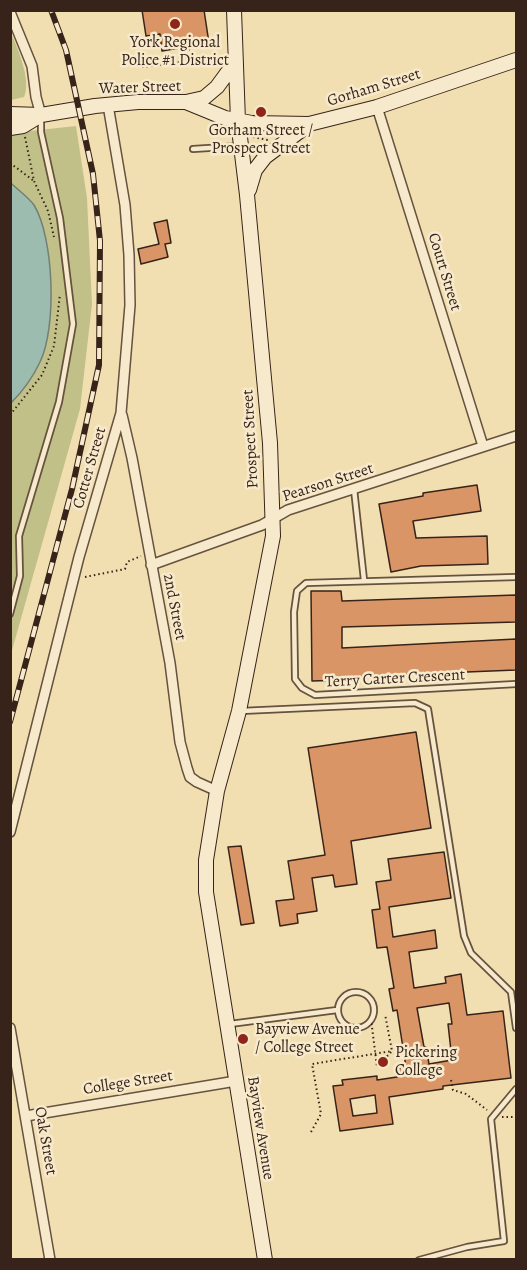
<!DOCTYPE html>
<style>
body{margin:0}
#map{position:relative;width:527px;height:1270px;overflow:hidden;background:#f2dfb1;font-family:Alegreya,serif}
canvas{display:block}
.frame{position:absolute;inset:0;border:12px solid #372319;pointer-events:none}
</style>
<div id="map">
<canvas width="527" height="1270"></canvas>
<div class="frame"></div>
</div>
<script>
const context = document.querySelector('canvas').getContext('2d');
context.lineJoin = 'round';
function paint(path, color) { context.fillStyle = color; context.fill(path, 'evenodd'); }
function stroke(path, color, width, dash) { context.strokeStyle = color; context.lineWidth = width; context.lineCap = dash ? 'butt' : 'round'; context.setLineDash(dash || []); context.stroke(path); }
function drawText(font, color, halo, rows, align = 'center') {
  context.font = font + ' Alegreya,serif'; context.lineWidth = 5; context.setLineDash([]); context.textBaseline = 'middle'; context.strokeStyle = halo; context.fillStyle = color; for (const [text, x, y, turn = 0] of rows) {
    context.save(); context.translate(x, y); context.rotate((+turn || 0) * Math.PI / 180); context.textAlign = isNaN(turn) ? turn : align; if (halo) context.strokeText(text, 0, 0); context.fillText(text, 0, 0); context.restore();
  }
}
const green = new Path2D(`
 M10,31C17,46 32,81 24,97L11,100Z
 M76,126L87,198L92,304L80,409L11,654V133Z`);
const water = new Path2D(`
 M11,183C18,190 28,197 34,205C54,238 57,327 40,362C33,377 22,392 11,403Z`);
const building = new Path2D(`
 M142,10H204L209,43L162,51L160,34L146,36Z
 M167,220L171,243L165,244L168,257L141,264L138,249L159,244L154,223Z
 M477,485L481,511L413,521L416,538L487,536L488,564L421,566L391,572L379,504L423,496V493Z
 M311,591H341L342,601L516,595V622L342,627V648L516,639V670L343,677V680L312,681Z
 M416,732L431,828L351,841L357,884L335,887L333,875L312,878L317,911L297,914L298,923L280,926L276,901L294,899L288,861L325,855L308,748Z
 M241,846L254,923L241,925L228,847Z
 M444,852L451,898L389,907L393,937L435,930L437,948L409,952L414,988L446,983L445,977L461,974L467,1015L503,1011L511,1078L443,1086V1089L389,1097L393,1124L340,1131L333,1086L343,1085L342,1080L377,1076V1080L397,1077L395,1069L406,1067L397,1010L393,1011L389,989L394,988L387,947L377,948L372,910L380,909L376,882L391,880L388,859ZM449,1003L452,1024H448L452,1060L429,1064L426,1047H424L417,1008ZM375,1095L377,1113L353,1116L350,1099Z`);
const path = new Path2D(`
 M142,67L182,62L191,46
 M25,137L34,181L48,211L54,237
 M253,137L268,140
 M10,163L34,181
 M10,415L42,375L54,346L60,294
 M85,577L125,569L127,562L141,556
 M371,1019L377,1067L392,1051L385,1014
 M451,1080L453,1090L466,1094L487,1110
 M502,1117H516
 M311,1132L321,1114L312,1064L392,1051`);
const service = new Path2D(`
 M193,149L240,146
 M354,489L364,580
 M516,577L306,583L297,591L294,612L295,679L302,688L315,695L516,684
 M10,614L20,576L19,536L59,402L73,324L60,218L41,132V118
 M241,711L415,703L428,709L464,936L471,953L511,992L516,1028
 M338 1010a18 18 0 1 1 36 0a18 18 0 1 1-36 0Z
 M230,1024L337,1010
 M419,1260L467,1247L504,1241L491,1119L516,1089`);
const minor = new Path2D(`
 M10,12L32,66L36,97L41,115
 M377,107L483,446
 M122,415L132,458L170,663L180,742L187,768L190,777L197,782L217,791
 M151,565L262,525L288,510L516,436
 M10,832L79,557L121,413L130,305L129,255L125,205L108,105
 M10,1028L50,1260
 M26,1116L236,1081`);
const secondary = new Path2D(`
 M234,10L238,121L247,195L270,443L273,536L239,711L217,791L206,860V892L265,1260
 M186,102L204,98L217,87L236,61
 M10,114L41,115L95,106L138,102H186L225,118L252,123L309,124L377,107L516,60
 M10,128L23,126L41,115
 M249,190L255,170L265,157L308,125`);
const rail = new Path2D(`
 M10,722L72,489L99,365L100,241L93,174L66,50L51,10`);
const markers = [
 [175,24,6,"#8f2418"],
 [261,112,6,"#8f2418"],
 [243,1039,6,"#8f2418"],
 [383,1062,6,"#8f2418"]
];
const poiNames = [
 ["York Regional",175,43],
 ["Police #1 District",175,61],
 ["Gorham Street /",261,131],
 ["Prospect Street",261,149],
 ["Bayview Avenue",255,1030,"left"],
 ["/ College Street",255,1048,"left"],
 ["Pickering",395,1053,"left"],
 ["College",395,1071,"left"]
];
const streetNames = [
 ["Water Street",140,88,-2],
 ["Gorham Street",374,88,-17],
 ["Court Street",444,272,73],
 ["Prospect Street",251,439,-93],
 ["Cotter Street",90,468,-74],
 ["Pearson Street",328,483,-18],
 ["2nd Street",174,607,79],
 ["Terry Carter Crescent",395,679,-3],
 ["College Street",128,1083,-9],
 ["Bayview Avenue",260,1128,81],
 ["Oak Street",45,1141,80]
];
paint(green, '#c0c088');
paint(water, '#9cbcb0');
stroke(water, '#747f74', 1.5);
paint(building, '#da9566');
stroke(building, '#372319', 1.5);
stroke(service, '#66523f', 8);
stroke(minor, '#66523f', 12);
stroke(secondary, '#372319', 16);
stroke(path, '#372319', 2, [1.5, 3]);
stroke(service, '#f7eacc', 4.5);
stroke(minor, '#f7eacc', 9);
stroke(secondary, '#f7eacc', 14);
stroke(rail, '#372319', 6);
stroke(rail, '#f7eacc', 4, [11]);
for (const [x, y, r, color] of markers) { const dot = new Path2D(); dot.arc(x, y, r, 0, 2 * Math.PI); context.fillStyle = color; context.fill(dot); stroke(dot, '#f7eacc', 2); }
drawText('16px', '#372319', '#f7eacc', poiNames);
drawText('16px', '#372319', '#f7eacc', streetNames);
</script>
